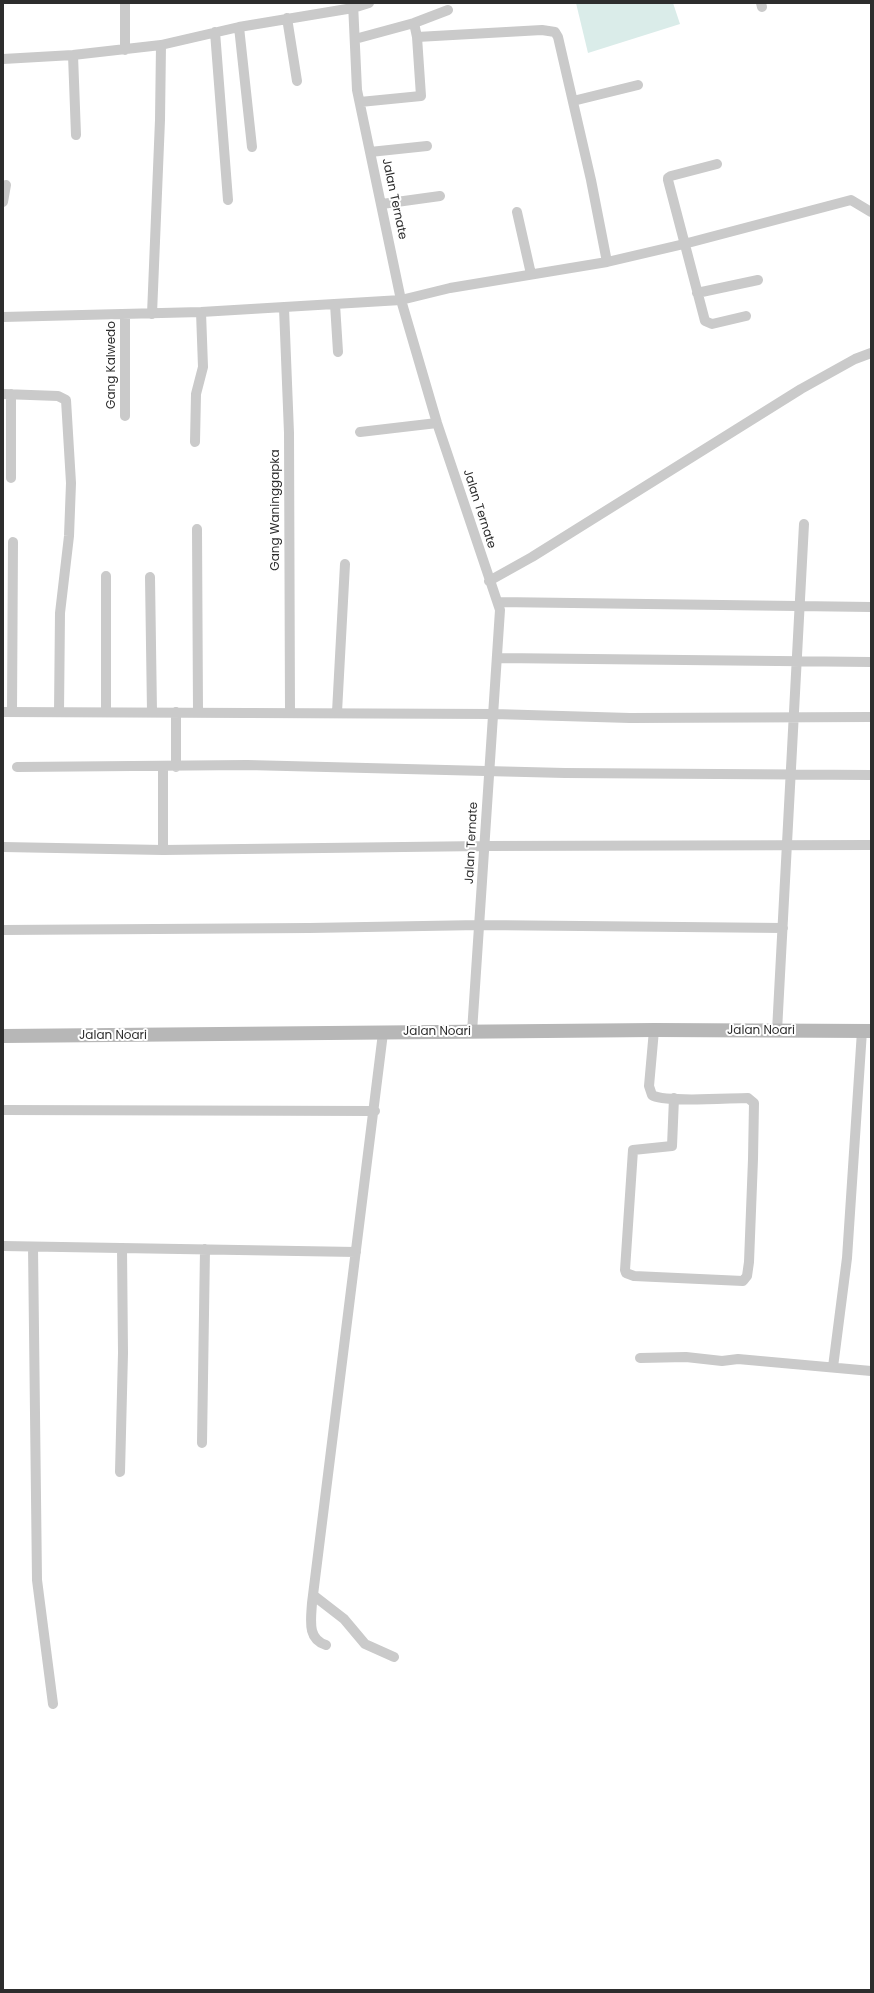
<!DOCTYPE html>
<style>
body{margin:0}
#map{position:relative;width:874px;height:1993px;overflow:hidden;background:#fff;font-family:Poppins,sans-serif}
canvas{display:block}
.frame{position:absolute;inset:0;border:4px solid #2d2d2d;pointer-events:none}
</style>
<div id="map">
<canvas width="874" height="1993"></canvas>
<div class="frame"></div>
</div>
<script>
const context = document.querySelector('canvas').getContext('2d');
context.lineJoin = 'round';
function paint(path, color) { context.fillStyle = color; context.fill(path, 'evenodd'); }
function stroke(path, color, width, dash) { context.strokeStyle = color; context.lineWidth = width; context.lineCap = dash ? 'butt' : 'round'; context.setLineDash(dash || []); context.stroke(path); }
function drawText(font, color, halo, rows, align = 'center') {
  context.font = font + ' Poppins,sans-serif'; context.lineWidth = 4; context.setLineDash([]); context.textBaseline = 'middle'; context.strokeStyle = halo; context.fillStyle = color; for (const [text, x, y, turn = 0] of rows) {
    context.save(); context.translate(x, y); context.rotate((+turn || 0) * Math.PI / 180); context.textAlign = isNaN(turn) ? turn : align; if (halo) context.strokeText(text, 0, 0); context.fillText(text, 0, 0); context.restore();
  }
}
const green = new Path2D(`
 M576,3H673L680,24L588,53Z`);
const street = new Path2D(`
 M125,3V50
 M353,3L357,90L401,300L437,423L500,610L472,1032
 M761,3L762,7
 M287,18L297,81
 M239,27L252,147
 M215,32L228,200
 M417,37L542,30L555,32L558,37L591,180L607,262
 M355,39L414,23L448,10
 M73,55L76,135
 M3,59L73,55L161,45L239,27L353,8L369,3
 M573,101L638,85
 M360,102L421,96L417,37L414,23
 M370,152L427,146
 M717,164L671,176L668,178V180L705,321L712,324L746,316
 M3,202L6,185
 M382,204L440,196
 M517,212L531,274
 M697,293L758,280
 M335,304L338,352
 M284,308L289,433L290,712
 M152,314L160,120L161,45
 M3,317L201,312L401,300L450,288L607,262L684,244L851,200L871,212
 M3,394L58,396L66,400L71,483L69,536L60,613L59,712
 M125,416V315
 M360,432L437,423
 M195,442L196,394L203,367L201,312
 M11,478V394
 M197,529L198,712
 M106,576V712
 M150,577L152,712
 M489,581L532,557L801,389L855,359L871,353
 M498,602L871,607
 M498,658L871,662
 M3,712L494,714L630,718L871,717
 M12,712L13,542
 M337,712L345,564
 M17,767L247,765L565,773L871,775
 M163,767V850
 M176,767V712
 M3,847L163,850L484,846L871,845
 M3,930L309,928L480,925L783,928
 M654,1030L649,1086L652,1095C664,1103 729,1098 748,1098L754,1103L753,1159L749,1262L747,1276L743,1281L634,1276L626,1273L625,1270L633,1150L672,1146L674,1098
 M777,1031L804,524
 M3,1110L375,1111
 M3,1246L356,1252
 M33,1247L37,1580L53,1704
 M640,1358L686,1357L722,1361L738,1359L871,1371
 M833,1367L847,1258L862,1031
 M202,1443L205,1249
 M120,1472L123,1353L122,1248
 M313,1595L344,1619L365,1644L394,1657
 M326,1645C307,1639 311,1620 312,1603L383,1033`);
const secondary = new Path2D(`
 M3,1036L654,1030L871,1031`);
const streetNames = [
 ["Jalan Ternate",394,199,78],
 ["Gang Kalwedo",112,365,-90],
 ["Jalan Ternate",479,509,72],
 ["Gang Waninggapka",276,510,-90],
 ["Jalan Ternate",472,843,-87],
 ["Jalan Noari",761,1031],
 ["Jalan Noari",437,1032],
 ["Jalan Noari",113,1036]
];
paint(green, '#daece9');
stroke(street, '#cacaca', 10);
stroke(secondary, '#b7b7b7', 14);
drawText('12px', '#2d2d2d', '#fff', streetNames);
</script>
